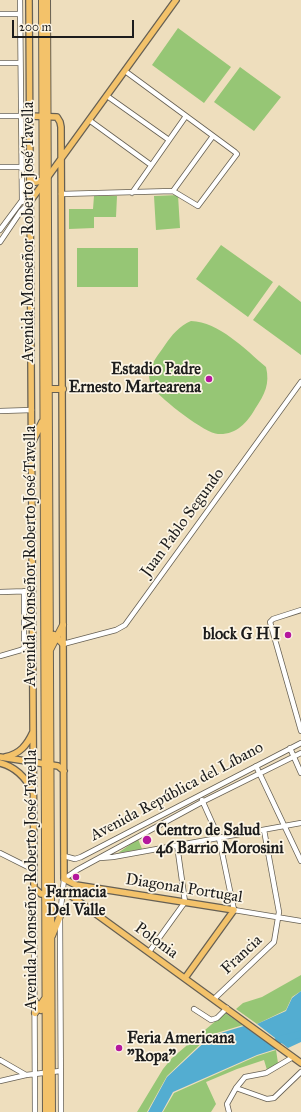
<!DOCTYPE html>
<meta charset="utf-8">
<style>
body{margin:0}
#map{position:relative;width:301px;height:1112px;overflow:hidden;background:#eedebd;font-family:"IM FELL Great Primer",serif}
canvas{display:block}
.scale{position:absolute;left:12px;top:20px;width:122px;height:18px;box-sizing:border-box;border:2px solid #1c1c1c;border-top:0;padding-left:5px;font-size:12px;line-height:14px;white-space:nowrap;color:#1c1c1c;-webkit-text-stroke:3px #fcf5e5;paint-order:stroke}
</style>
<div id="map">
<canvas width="301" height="1112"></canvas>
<div class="scale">200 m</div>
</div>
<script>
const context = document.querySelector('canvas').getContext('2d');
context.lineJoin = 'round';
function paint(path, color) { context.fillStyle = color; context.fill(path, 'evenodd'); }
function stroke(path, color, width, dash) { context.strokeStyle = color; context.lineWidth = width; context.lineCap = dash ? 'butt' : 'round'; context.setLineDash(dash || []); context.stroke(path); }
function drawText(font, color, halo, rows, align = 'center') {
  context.font = font + ' "IM FELL Great Primer",serif'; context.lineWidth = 3.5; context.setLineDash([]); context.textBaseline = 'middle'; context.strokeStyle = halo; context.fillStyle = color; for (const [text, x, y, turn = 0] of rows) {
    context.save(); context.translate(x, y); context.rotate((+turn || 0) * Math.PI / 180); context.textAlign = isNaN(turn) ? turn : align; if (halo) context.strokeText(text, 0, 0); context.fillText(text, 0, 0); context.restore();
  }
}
const green = new Path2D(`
 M178,28L231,67L204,103L152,65Z
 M240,67L281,97L254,131L214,102Z
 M178,195L180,228L156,230L154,196Z
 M94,196H117L116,217H94V228L69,229V209H93Z
 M221,245L273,282L248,317L196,279Z
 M77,248H138V287H77Z
 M279,285L301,302V355L253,320Z
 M191,321C219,322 245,349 266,367C270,384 265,394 255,409C247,423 236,435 218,434C206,434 161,399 154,389C151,386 149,379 149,375C150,364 159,354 165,345C172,335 179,326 191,321Z
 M138,839L142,849L118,853Z
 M301,975V991L292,997L286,1010L257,1024L236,1009L243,1003L262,997Z
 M225,1013L243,1025L210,1035L167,1076L147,1112H137L163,1069L172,1058Z
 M276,1050L278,1063L267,1070L264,1060L237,1069L206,1082L216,1104L211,1112H163L174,1093L257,1056Z`);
const water = new Path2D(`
 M301,991V1042L288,1048L257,1024L286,1011L292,998Z
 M244,1026L276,1049L257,1055L173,1092L162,1112H148L167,1077L211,1036Z`);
const river = new Path2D(`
 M268,1046L282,1039L301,1034`);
const minor = new Path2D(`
 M20,0L22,202
 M0,14H20
 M0,63H20
 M107,96L169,140
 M0,116H29
 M89,120L151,165
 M0,167H21
 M173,191L213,136
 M132,193L186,116
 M61,194L173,191L198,206L237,154L235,152L125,71
 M0,230L29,191
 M0,242L21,211L29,203
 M0,411L32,410
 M0,592L33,591
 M301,610L273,619L270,622L301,731
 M63,644L116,630L125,625L301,382
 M0,656L21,650L24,648V591
 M290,748L301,773
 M256,766L301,861
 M202,800L219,838L234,910L301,921
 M0,853L34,870
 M64,856L75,859L81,857L301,743
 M100,858L113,857L301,823
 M34,888L35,1112
 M149,952L185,902L177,845
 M214,999L274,942L279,912L264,830
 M194,1009L211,1020L217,1018L227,1008
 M0,1060L26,1075
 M0,1081L26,1075L60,1071
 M236,1088L245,1077L266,1073L293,1057
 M61,1112L60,916L64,879L77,870L202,802L301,753
 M229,1112L227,1104L236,1088L267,1099L274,1098L301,1072`);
const major = new Path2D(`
 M29,0L34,888L41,894L63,893L70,895L301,1063
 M29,116L57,117L60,122L61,127L64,879L76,885L234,910L185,978
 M29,203L176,0
 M0,757L58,766L64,771
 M5,757C20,754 27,745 33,732
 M0,763C16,767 26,778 33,792`);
const highway = new Path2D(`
 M42,0L46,1112
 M47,0L52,1112
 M30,179L35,182L45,180
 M48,389H63
 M32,443L42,422
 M54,635L63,644
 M50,650L63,625
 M52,936L60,916
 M34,1000L41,1010
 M35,1013L46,997`);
const markers = [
 [209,379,4,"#b5179e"],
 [288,635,4,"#b5179e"],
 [147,840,5,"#b5179e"],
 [76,877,4,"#b5179e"],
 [119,1048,4,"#b5179e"]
];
const streetNames = [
 ["Avenida Monseñor Roberto José Tavella",29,232,-90],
 ["Juan Pablo Segundo",183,523,-54],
 ["Avenida Monseñor Roberto José Tavella",31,556,-90],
 ["Avenida República del Líbano",177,792,-28],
 ["Avenida Monseñor Roberto José Tavella",32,880,-90],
 ["Diagonal Portugal",184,889,9],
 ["Polonia",156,941,36],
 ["Francia",242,955,-43]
];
const poiNames = [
 ["Estadio Padre",201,370],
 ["Ernesto Martearena",201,388],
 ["block G H I",280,635],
 ["Centro de Salud",156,831,"left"],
 ["46 Barrio Morosini",156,849,"left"],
 ["Farmacia",76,893,"center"],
 ["Del Valle",76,911,"center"],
 ["Feria Americana",127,1039,"left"],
 ["\"Ropa\"",127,1057,"left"]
];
paint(green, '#96c675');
paint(water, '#53add1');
stroke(river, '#53add1', 7);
stroke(minor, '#666054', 6);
stroke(major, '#666054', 8);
stroke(highway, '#666054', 8);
stroke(minor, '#fff', 4.5);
stroke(major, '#f3c26a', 5.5);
stroke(highway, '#f3c26a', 6);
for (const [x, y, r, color] of markers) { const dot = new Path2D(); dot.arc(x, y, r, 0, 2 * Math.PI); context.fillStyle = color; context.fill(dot); stroke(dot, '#fcf5e5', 1.5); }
drawText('16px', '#1c1c1c', '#fcf5e5', streetNames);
drawText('bold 16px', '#1c1c1c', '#fcf5e5', poiNames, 'right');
</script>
